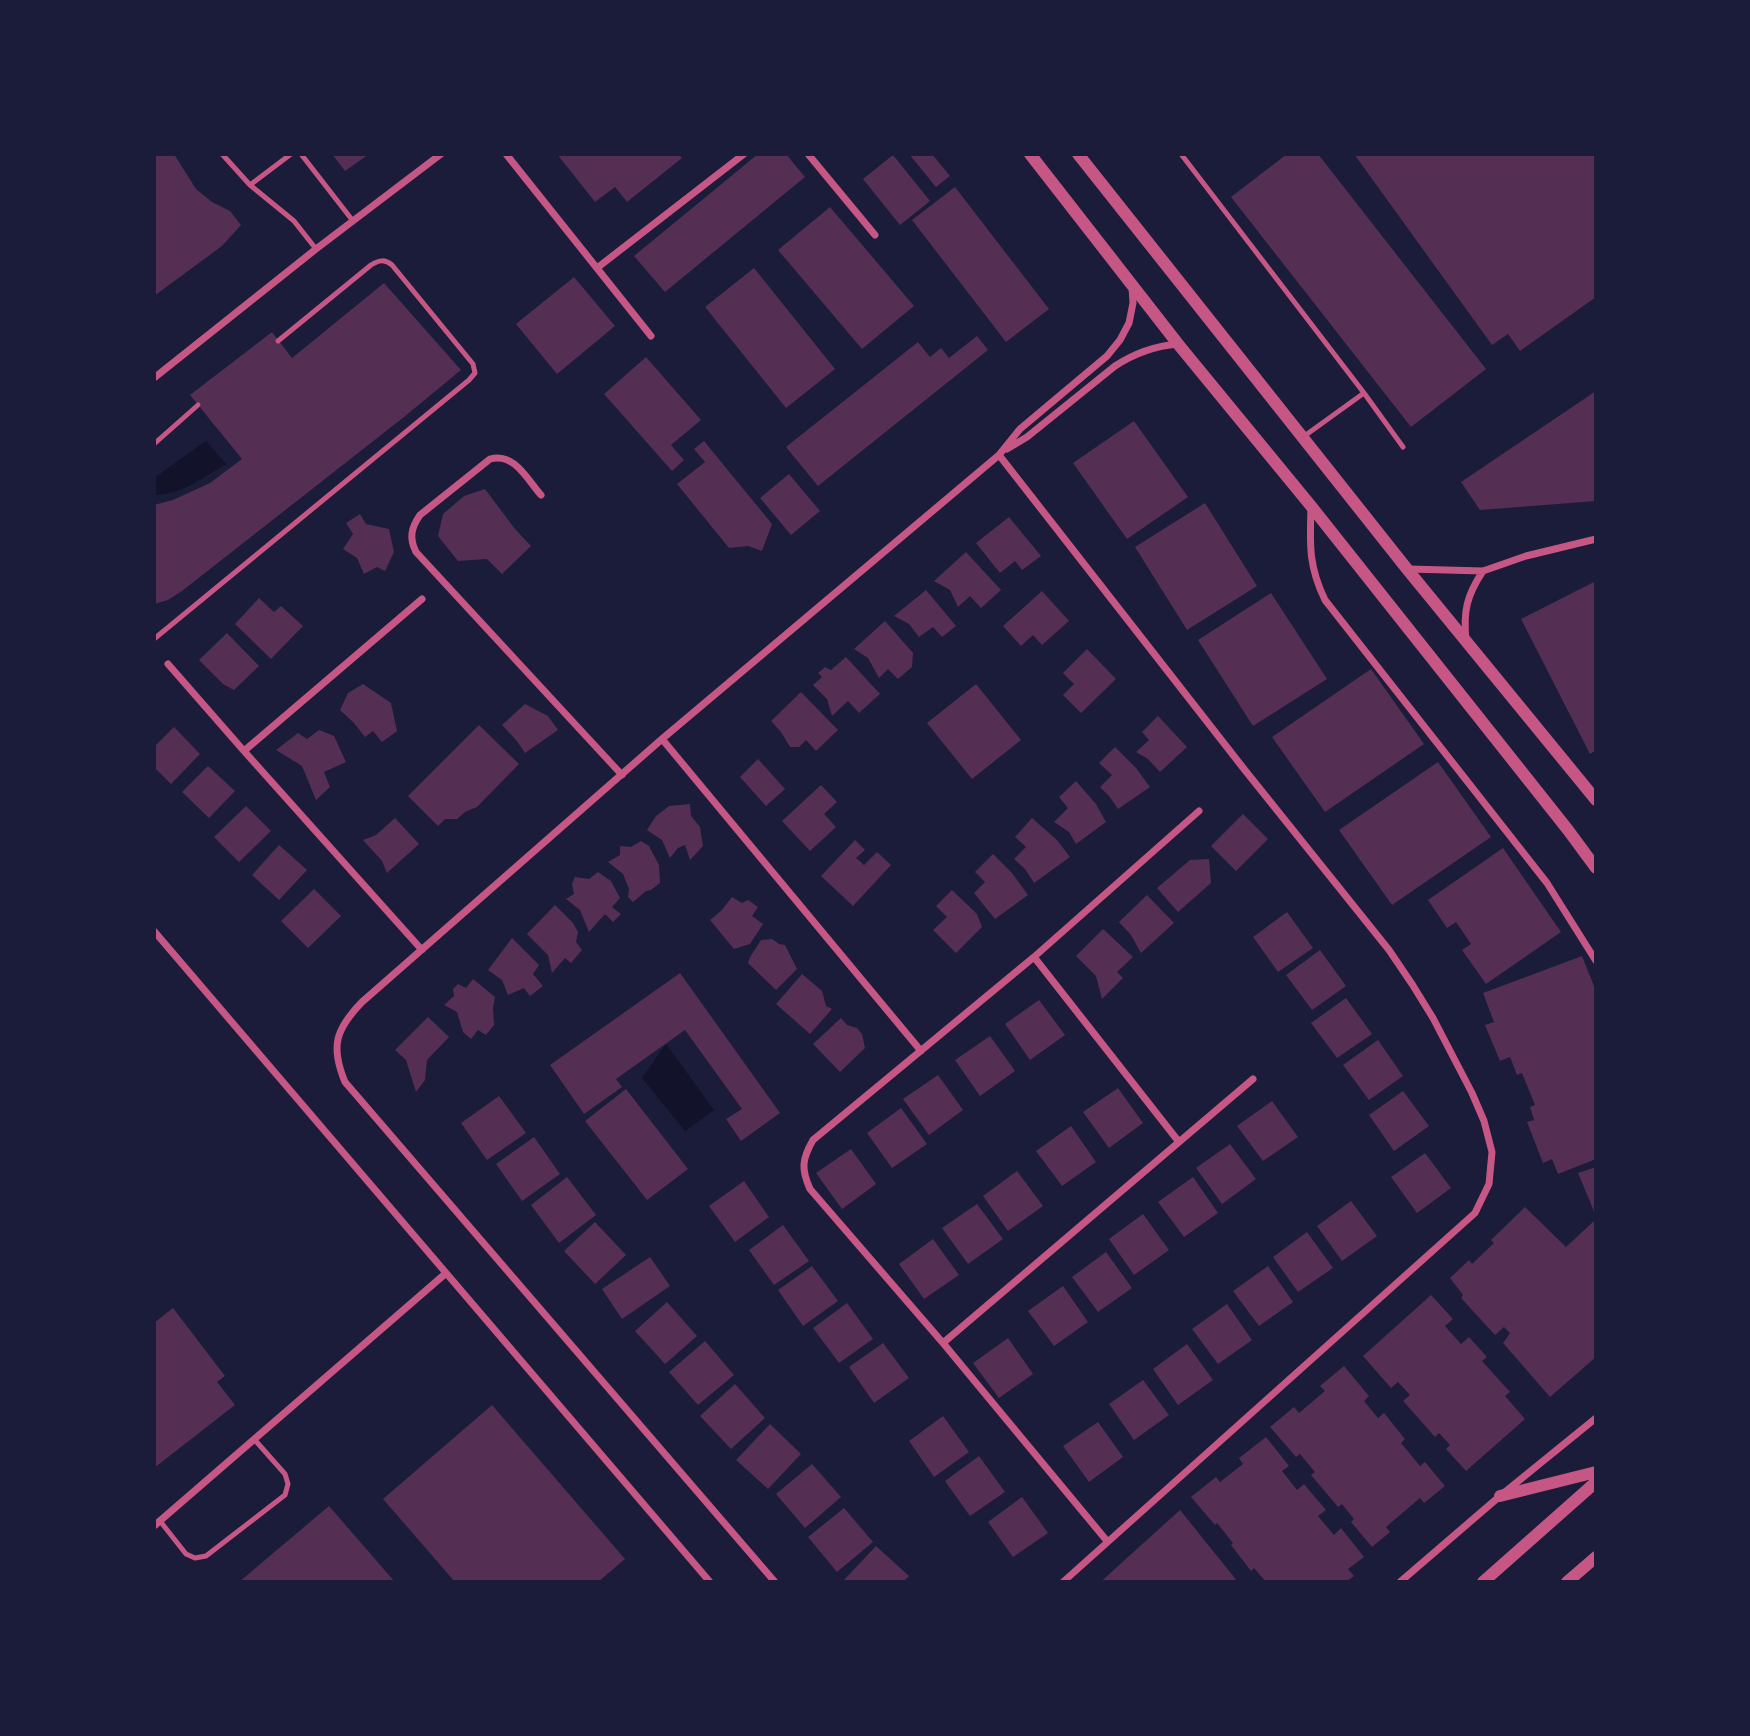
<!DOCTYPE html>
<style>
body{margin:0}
#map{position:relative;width:1750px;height:1736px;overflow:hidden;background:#1b1b3a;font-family:"PT Sans Narrow",sans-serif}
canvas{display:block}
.frame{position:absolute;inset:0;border:156px solid #1b1b3a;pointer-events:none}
</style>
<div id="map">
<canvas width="1750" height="1736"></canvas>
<div class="frame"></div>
</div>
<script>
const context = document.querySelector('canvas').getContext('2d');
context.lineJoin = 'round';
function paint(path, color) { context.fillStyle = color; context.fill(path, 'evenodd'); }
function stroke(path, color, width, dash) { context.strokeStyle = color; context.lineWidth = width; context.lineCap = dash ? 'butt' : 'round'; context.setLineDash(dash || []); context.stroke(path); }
const water = new Path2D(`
 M206,441L226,464C204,477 181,495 154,495V478Z
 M666,1044L714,1110L685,1131L642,1078Z`);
const building = new Path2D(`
 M154,154H174L196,189L212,202L230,211L241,225L222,246L154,296Z
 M332,154H369L345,171Z
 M557,154H678L682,158L627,202L615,187L595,202Z
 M758,154H786L805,177L665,292L634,256Z
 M909,154H932L950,176L936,187Z
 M1287,154H1318L1486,369L1411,427L1231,197Z
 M1354,154H1596V297L1520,351L1508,334L1492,345Z
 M893,155L930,201L900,225L863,179Z
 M955,187L1049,309L1006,342L912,220Z
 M830,207L914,306L862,349L778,250Z
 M754,268L835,369L786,408L705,307Z
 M574,277L615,326L557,374L516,324Z
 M384,283L461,370L404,417L182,591L168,600L154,604V505L173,500L210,483L242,459L190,395L272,332L292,358Z
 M977,336L988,350L818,486L786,447L918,342L930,357L941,348L949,358Z
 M646,357L701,420L671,445L684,460L672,471L604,394Z
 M1596,391V501L1480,510L1461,482Z
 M1134,421L1188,497L1127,539L1073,463Z
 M704,441L772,524L762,551L748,546L729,548L677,484L705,462L694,449Z
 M789,474L820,511L791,535L760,498Z
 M485,489L515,529L531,546L502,574L487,559L458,561L438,536L443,514L464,496Z
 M1205,503L1257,586L1187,630L1135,547Z
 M360,514L366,524L389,529L394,552L385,571L377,567L364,574L357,558L343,549L353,534L346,523Z
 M1009,517L1041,556L1022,570L1015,561L1000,573L976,543Z
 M966,552L1001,590L981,608L970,596L958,607L950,590L934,581Z
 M1596,581V750L1590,754L1521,619Z
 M926,590L956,626L942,637L933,627L919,637L909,624L894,616Z
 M1042,591L1069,621L1042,645L1033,635L1021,646L1003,626Z
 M1271,593L1327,679L1253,726L1198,640Z
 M259,598L274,612L281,606L303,626L271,659L235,624Z
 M885,621L913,653L912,667L898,679L888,669L879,678L868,658L854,649Z
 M227,633L259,666L234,690L223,684L199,660Z
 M1087,649L1116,679L1081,713L1063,695L1074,684L1063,673Z
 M846,657L880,694L859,713L848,701L832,716L827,699L813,685L822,677L818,673L825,667L831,670Z
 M1371,669L1424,744L1325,812L1272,737Z
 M363,684L391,703L397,731L382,742L373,731L365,737L354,723L340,710L348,693Z
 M976,684L1021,740L972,779L927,723Z
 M801,692L838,730L816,751L806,740L799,747H790L781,732L771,721Z
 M525,704L548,716L558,730L525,753L516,740L502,725Z
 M1158,716L1187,747L1160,772L1148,759L1136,752L1149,740L1142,732Z
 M479,725L519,764L477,807L465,812L457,819H445L438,826L408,796Z
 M174,727L200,754L171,784L154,767V747Z
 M319,730L334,736L346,762L324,772L330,787L316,800L302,766L276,750L298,733L307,739Z
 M1115,747L1136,768L1150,787L1118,809L1109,796L1100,787L1112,775L1099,763Z
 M758,759L785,789L766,806L740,777Z
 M1438,762L1491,837L1392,905L1339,830Z
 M208,766L235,791L209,818L182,792Z
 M1076,781L1096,804L1106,822L1076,844L1069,832L1054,822L1068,808L1059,797Z
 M821,785L837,802L824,814L836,827L810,851L782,821Z
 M690,804L691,816L700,827L703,846L690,860L685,845L678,848L670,858L662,840L647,830L656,816L669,806Z
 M246,806L271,831L239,862L214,837Z
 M1243,814L1268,839L1236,871L1211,846Z
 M395,818L419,844L387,873L382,861L363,840L376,835Z
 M1032,818L1057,840L1070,857L1034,883L1025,869L1014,859L1026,847L1015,837Z
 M855,840L865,850L856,858L864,865L877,852L891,865L853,906L821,876Z
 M641,841L649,846L659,865L660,883L651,890L646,891L633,902L628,897L629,889L623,874L608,862L620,855V846L631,847Z
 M279,845L307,870L279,900L252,875Z
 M1503,848L1561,932L1486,984L1462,950L1471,944L1456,922L1447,928L1428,900Z
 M993,854L1012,873L1028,895L995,919L974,893L985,882L975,872Z
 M1209,859L1211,883L1178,912L1157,888L1190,860Z
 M598,872L611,881L620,898L612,907L621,914L613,922L605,914L589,932L580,910L566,899L574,894L572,884L575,877L589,879Z
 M314,889L341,916L308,948L281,921Z
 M952,890L977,914L982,927L956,953L933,930L947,917L936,906Z
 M1147,895L1174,923L1141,953L1131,935L1119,922Z
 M732,897L742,903L748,900L758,907L752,916L763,924L750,944L734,949L710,920L721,911Z
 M555,905L573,923L578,932L576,942L582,950L571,963L565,958L552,973L548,955L527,934Z
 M1287,912L1313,948L1278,972L1253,937Z
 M1103,929L1133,957L1117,972L1123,978L1102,999L1096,976L1076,956Z
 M512,938L539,965L533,974L543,986L530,996L524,988L508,995L502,980L488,970Z
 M772,939L779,944L785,945L797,969L776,990L748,963L750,957L761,940Z
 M1320,950L1346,986L1312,1010L1286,975Z
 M1582,956L1596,991V1159L1558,1174L1552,1159L1543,1163L1527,1122L1534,1120L1530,1107L1535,1105L1522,1073L1517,1075L1510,1057L1500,1061L1485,1025L1494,1022L1483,993Z
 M680,973L780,1113L741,1141L726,1119L742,1109L685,1030L616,1079L622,1087L584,1114L550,1065Z
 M802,974L822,991L826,1006L832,1009L810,1034L776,1004Z
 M473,979L495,997L493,1008L494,1025L486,1035L478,1030L471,1039L463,1032L457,1012L444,1005L454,996L453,989L458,984L466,988Z
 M1346,998L1372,1034L1337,1058L1311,1023Z
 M1039,1000L1065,1035L1030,1060L1005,1024Z
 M428,1017L449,1037L427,1060L425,1080L416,1092L406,1060L395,1050Z
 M841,1018L847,1025L857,1028L862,1034L865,1048L840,1072L813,1044Z
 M990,1036L1015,1071L980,1096L955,1060Z
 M1378,1040L1403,1076L1369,1100L1343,1065Z
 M938,1075L963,1110L929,1135L903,1099Z
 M1118,1088L1143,1123L1109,1148L1083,1112Z
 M626,1089L688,1169L647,1200L585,1121Z
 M1403,1091L1429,1126L1394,1151L1369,1115Z
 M499,1096L526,1133L487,1160L461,1123Z
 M1272,1101L1298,1137L1263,1161L1237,1126Z
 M901,1108L927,1144L892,1168L867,1133Z
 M1071,1126L1096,1162L1062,1186L1036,1151Z
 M534,1137L560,1174L522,1201L496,1164Z
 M1230,1144L1256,1179L1222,1204L1196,1168Z
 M851,1149L876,1184L842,1209L816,1173Z
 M1425,1153L1451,1188L1417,1213L1391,1177Z
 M1596,1167V1216L1578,1173Z
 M1017,1171L1043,1206L1008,1231L983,1196Z
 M567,1177L596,1215L559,1243L531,1205Z
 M1193,1177L1218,1213L1184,1237L1158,1202Z
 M744,1181L769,1217L735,1242L709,1206Z
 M1351,1201L1377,1236L1342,1261L1317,1226Z
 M977,1204L1003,1239L968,1264L942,1228Z
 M1525,1207L1566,1247L1594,1221L1596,1222V1357L1550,1397L1503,1343L1510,1333L1504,1327L1495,1335L1461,1298L1463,1295L1450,1278L1469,1260L1472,1264L1494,1243L1491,1240Z
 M1143,1214L1169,1250L1134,1275L1109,1239Z
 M595,1222L626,1255L595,1284L564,1251Z
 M783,1225L809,1261L774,1285L749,1250Z
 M1307,1232L1333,1268L1298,1292L1273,1257Z
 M933,1239L959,1275L924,1299L899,1264Z
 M1106,1252L1132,1288L1098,1312L1072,1277Z
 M650,1257L670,1286L622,1319L602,1289Z
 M812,1266L838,1301L803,1326L778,1290Z
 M1268,1266L1293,1302L1259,1326L1233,1291Z
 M1063,1286L1088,1322L1054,1346L1028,1311Z
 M1431,1295L1453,1319L1445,1326L1461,1344L1469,1337L1487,1357L1482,1361L1510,1392L1505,1396L1525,1419L1466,1471L1446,1449L1450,1445L1439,1433L1435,1437L1403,1401L1410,1395L1398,1382L1391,1388L1363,1356Z
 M667,1302L697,1336L665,1364L635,1331Z
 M847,1303L873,1339L839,1363L813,1328Z
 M1227,1304L1252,1340L1218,1364L1192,1329Z
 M173,1308L225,1376L217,1382L235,1405L154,1468V1323Z
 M1008,1338L1033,1374L999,1398L973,1363Z
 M705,1341L734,1375L698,1405L669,1372Z
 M883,1343L909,1378L874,1403L849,1367Z
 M1187,1344L1213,1380L1178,1405L1153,1369Z
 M1344,1366L1369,1396L1364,1401L1378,1418L1384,1413L1405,1439L1401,1443L1420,1466L1425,1462L1445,1486L1424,1503L1420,1498L1386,1527L1390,1532L1372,1547L1351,1522L1354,1519L1342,1504L1338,1507L1311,1475L1315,1472L1300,1454L1296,1457L1270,1427L1294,1407L1299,1413L1325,1391L1320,1386Z
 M1143,1380L1169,1415L1134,1440L1109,1404Z
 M735,1384L765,1418L731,1449L700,1416Z
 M492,1405L625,1559L598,1582H455L383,1499Z
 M943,1416L969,1452L934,1477L909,1441Z
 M1098,1422L1123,1457L1089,1482L1063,1446Z
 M770,1424L801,1454L768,1489L736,1460Z
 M1266,1437L1289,1466L1282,1471L1297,1490L1304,1484L1326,1510L1318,1516L1334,1535L1341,1528L1364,1557L1348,1569L1354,1576L1346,1582H1266L1254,1568L1251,1571L1231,1545L1233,1543L1217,1523L1215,1525L1191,1497L1216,1477L1220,1482L1243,1464L1239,1458Z
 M979,1456L1005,1492L970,1516L945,1481Z
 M812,1464L841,1497L805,1528L776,1494Z
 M1022,1497L1048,1533L1013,1557L988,1522Z
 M329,1506L395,1582H239Z
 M844,1508L873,1542L837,1572L808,1537Z
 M1180,1510L1238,1582H1100L1106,1577Z
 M876,1546L909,1576L903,1582H842Z`);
const service = new Path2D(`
 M222,154L250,185L294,221L316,249
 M301,154L353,221
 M1181,154L1364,393L1403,447
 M250,185L291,154
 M1303,437L1364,393
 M154,444L198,405
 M154,639L469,380L475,373L473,364L392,265C385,259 379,260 371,265L278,341
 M160,1521L186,1554L195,1558L206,1556L285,1495L288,1484L285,1474L254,1439`);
const minor = new Path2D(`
 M506,154L651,336
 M808,154L875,235
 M597,268L744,154
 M154,378L316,249L441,154
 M1007,449L1027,437L1115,366C1135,353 1154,346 1178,344
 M999,455L1244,769L1389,950L1412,984L1433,1018L1472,1093L1484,1121L1492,1152L1489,1184L1475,1213L1063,1582
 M541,495C527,479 514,452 490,459L420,515C411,528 409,538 416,552L622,775
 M1311,507C1310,544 1308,565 1325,600L1547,883L1596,961
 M1409,569L1483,571L1526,556L1596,539
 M1466,640C1463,611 1467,595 1483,571
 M168,664L244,751L422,950
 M662,739L921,1051
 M244,751L422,599
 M154,931L710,1582
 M1034,957L1179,1142
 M943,1343L1253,1079
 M154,1526L445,1274
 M1107,1541L943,1343L810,1189C801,1169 802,1159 813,1140L1034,957L1199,811
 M775,1582L345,1082C330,1046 336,1029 362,1002L662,739L999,455L1020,429L1107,356L1120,340L1129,323L1133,303L1132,287
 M1400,1582L1500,1496L1596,1418`);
const tertiary = new Path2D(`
 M1030,154L1178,344L1311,506L1568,830L1596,868
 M1078,154L1407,569L1596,800
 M1500,1496L1596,1472
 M1483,1582L1596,1482
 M1567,1582L1596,1557`);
paint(water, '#12122b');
paint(building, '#542f53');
stroke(service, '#c65784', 5);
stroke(minor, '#c65784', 7);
stroke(tertiary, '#c65784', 12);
</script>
